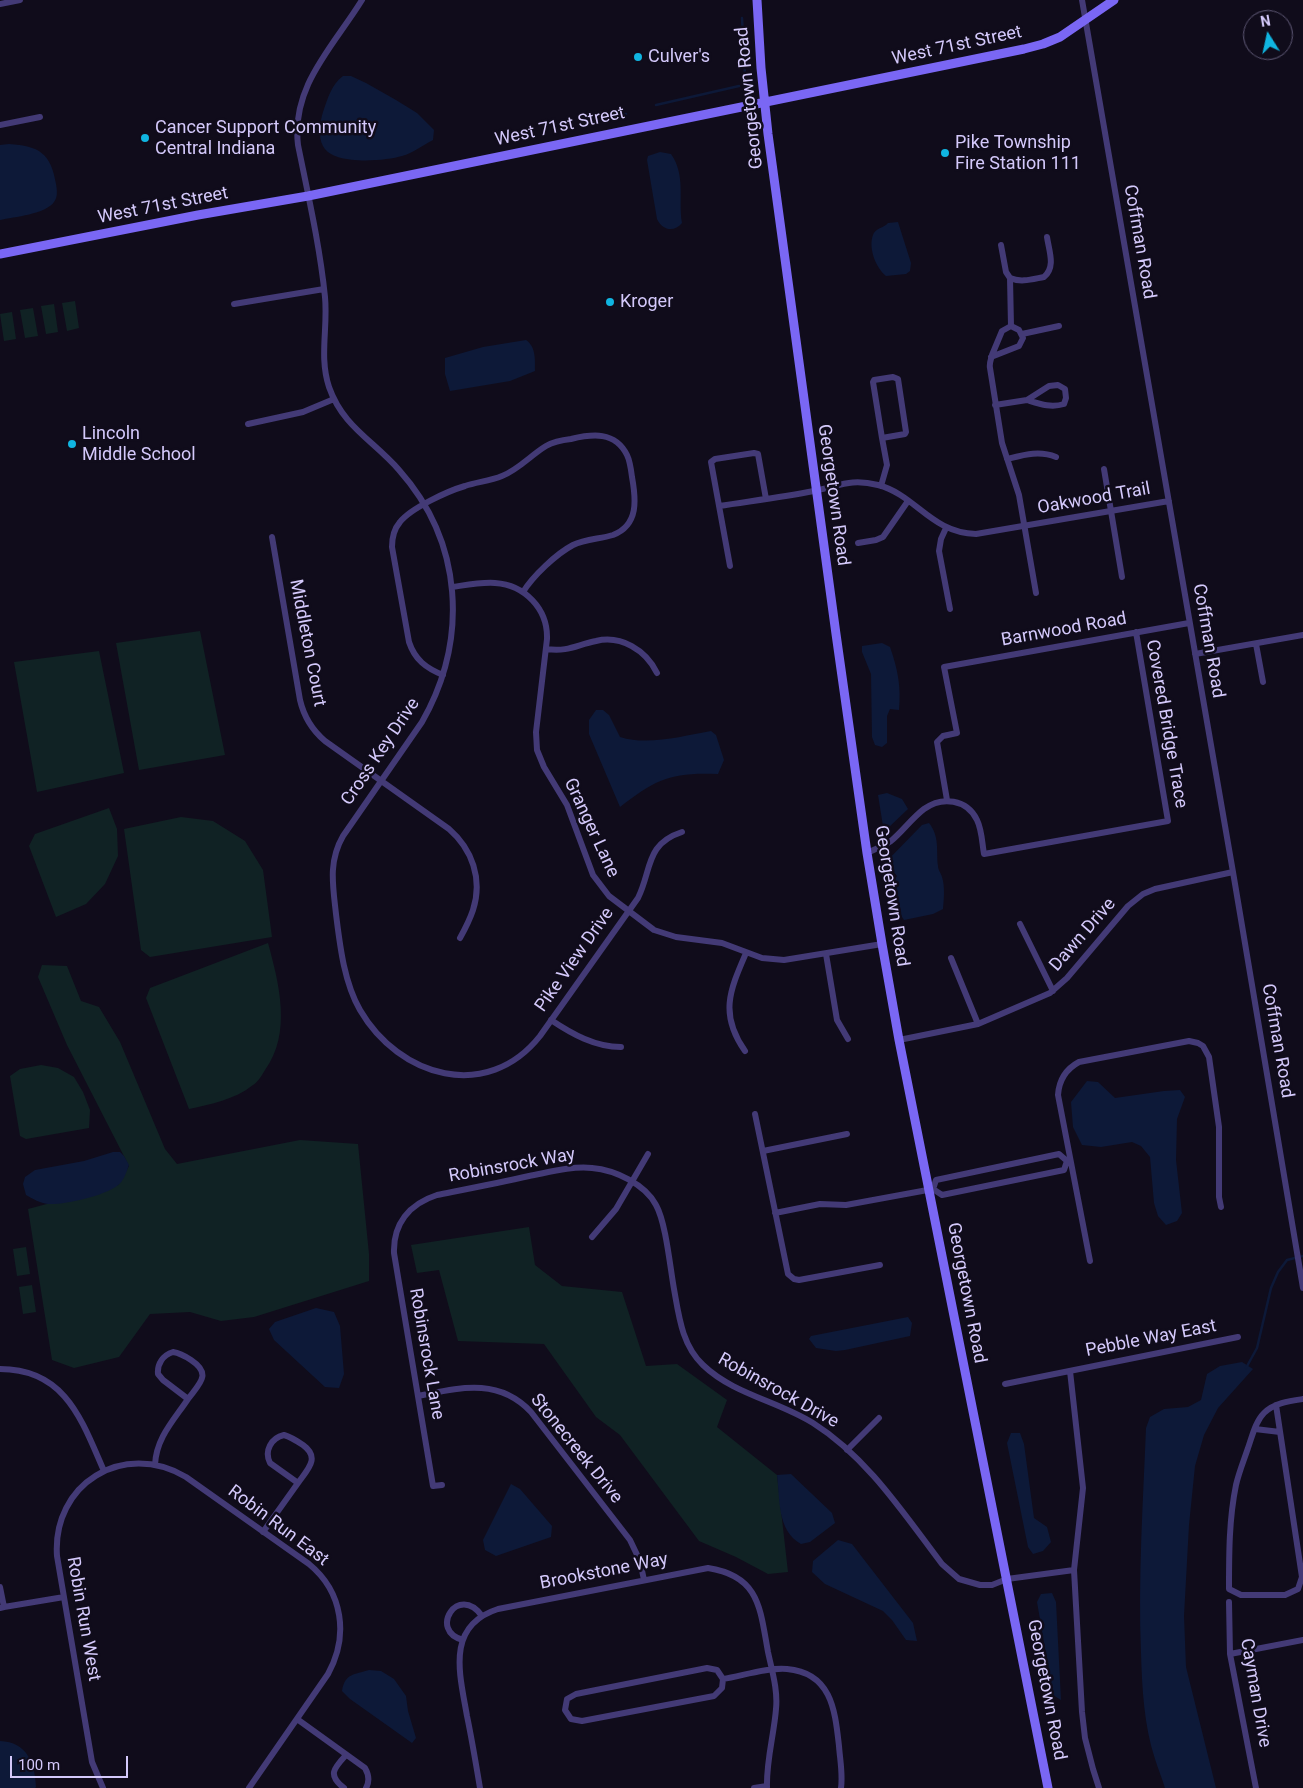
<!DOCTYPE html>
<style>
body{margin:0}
#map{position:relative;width:1303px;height:1788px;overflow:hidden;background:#100c1b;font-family:Roboto,sans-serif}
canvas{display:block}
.north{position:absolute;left:1243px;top:10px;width:50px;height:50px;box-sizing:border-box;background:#100c1b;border:1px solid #5e5875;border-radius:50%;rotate:350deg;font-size:14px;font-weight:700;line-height:20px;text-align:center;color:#d4c9fb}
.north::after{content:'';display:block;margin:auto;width:18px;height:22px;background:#10b5e1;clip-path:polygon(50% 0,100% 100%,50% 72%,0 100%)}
.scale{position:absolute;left:10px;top:1756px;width:118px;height:22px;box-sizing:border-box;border:2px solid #d4c9fb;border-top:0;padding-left:6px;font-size:15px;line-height:18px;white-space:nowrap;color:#d4c9fb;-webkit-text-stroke:4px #100c1b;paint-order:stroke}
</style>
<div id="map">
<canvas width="1303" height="1788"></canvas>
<div class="north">N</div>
<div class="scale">100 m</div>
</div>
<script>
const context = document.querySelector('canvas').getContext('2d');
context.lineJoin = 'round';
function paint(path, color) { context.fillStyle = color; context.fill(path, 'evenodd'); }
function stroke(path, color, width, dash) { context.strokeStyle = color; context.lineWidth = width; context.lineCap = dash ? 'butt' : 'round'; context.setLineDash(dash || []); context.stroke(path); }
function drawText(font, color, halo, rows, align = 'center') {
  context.font = font + ' Roboto,sans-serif'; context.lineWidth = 5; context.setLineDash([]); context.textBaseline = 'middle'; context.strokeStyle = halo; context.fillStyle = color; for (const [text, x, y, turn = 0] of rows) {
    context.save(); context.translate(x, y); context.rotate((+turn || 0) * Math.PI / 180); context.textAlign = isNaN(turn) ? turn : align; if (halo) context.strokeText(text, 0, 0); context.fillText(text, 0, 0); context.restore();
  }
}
const green = new Path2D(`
 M75,301L79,328L67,331L62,303Z
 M54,304L58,332L46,334L41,306Z
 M33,308L38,336L25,338L20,310Z
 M12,312L16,339L4,341L0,314Z
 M200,631L225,755L139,770L116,643Z
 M99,651L124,773L37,792L14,662Z
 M109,808L117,829L118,856L105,884L86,904L56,917L29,846L35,834Z
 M181,817L213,821L245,841L263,870L272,937L150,957L141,950L124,829Z
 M268,943C279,983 292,1033 265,1070C262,1075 258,1082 253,1085C234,1100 211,1104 189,1109L146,998L150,988Z
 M42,965L67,966L81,1001L99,1007L120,1042L165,1149L177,1164L300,1140L358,1144L369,1254V1281L254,1317L221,1321L190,1312L150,1314L119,1357L74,1368L52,1360L28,1209L118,1185L129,1166L67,1045L38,977Z
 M41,1065L58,1068L74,1077L83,1092L90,1110L89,1128L26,1139L20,1136L10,1076L20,1069Z
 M529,1227L535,1265L562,1286L622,1292L646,1366L677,1364L727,1400L717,1427L777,1475L788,1572L768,1574L736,1557L699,1541L620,1435L596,1417L544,1344L458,1341L439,1270L417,1273L411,1245Z
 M26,1247L30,1274L17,1276L13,1249Z
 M32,1285L36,1312L23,1314L19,1287Z`);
const water = new Path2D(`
 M343,76H351L366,83L396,100L417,113L434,130L433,140C423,145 413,153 402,156C385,161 333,166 323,146C318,138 320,121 323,112C328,98 331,85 343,76Z
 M9,144C39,146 51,153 56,184C57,190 58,197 54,202C46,214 14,217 0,220V145Z
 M660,152L671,154C686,175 678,200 682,223C674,233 662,230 657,219L647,160L648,156Z
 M898,222L911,263L910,271L906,274L886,276C876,268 868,248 873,235C875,228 884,228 888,223Z
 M526,340C536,347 535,359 535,371L510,381L450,391L445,374V358L483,347Z
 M882,643L890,647C898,670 901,686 899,710L890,709L887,716V743L882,747L875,745L872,737L871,674L862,652V646Z
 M596,710H603L609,715L620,737C648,746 682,736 711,731L716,735L724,760L718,774C671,772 656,779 620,807L589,734V720Z
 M887,793L902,799L908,809L888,828L883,826L878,795Z
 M929,823C940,837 936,850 938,866C938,870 941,873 942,877C945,886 944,899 943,909L933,914L904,920C895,906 887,891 897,876L893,871L886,870L882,866L922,825Z
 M1087,1081L1098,1082L1115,1098L1164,1091L1180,1090L1185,1097L1177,1119L1176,1160L1182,1213L1177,1221L1166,1225L1158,1216L1154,1203L1150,1157L1141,1146L1132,1142L1101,1147L1082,1145L1073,1127L1071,1102Z
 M113,1152H120L124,1156L129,1165C126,1173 124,1181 117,1186C103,1196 65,1205 48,1204C40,1203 33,1199 26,1195L23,1184L25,1177L35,1170L84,1161Z
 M316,1308L334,1312L340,1326L344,1374L339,1388L325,1387L274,1340L269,1329L275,1322Z
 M908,1317L912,1323L910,1336L845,1350L836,1351L816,1348L809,1339L811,1336Z
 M1242,1362L1253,1369L1218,1408L1204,1435L1195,1466L1189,1525L1184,1616L1186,1667L1216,1788H1165C1162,1778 1158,1769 1155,1759C1144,1726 1142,1688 1141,1653C1138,1578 1143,1503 1146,1428L1150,1417L1164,1409L1188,1407L1201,1400L1207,1374L1220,1366Z
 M1011,1433H1020L1024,1444L1034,1518L1047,1527L1051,1542L1043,1551L1033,1554L1028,1547L1007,1443Z
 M791,1474L832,1513L835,1523L810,1542L801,1544C777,1531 780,1499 777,1475Z
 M511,1484L520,1489L552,1526L551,1537L496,1556L485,1550L483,1540Z
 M838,1540L852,1544L913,1623L917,1641L906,1640L892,1620L883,1611L825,1584L812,1572L813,1561Z
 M1052,1593L1056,1602L1061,1700L1053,1695L1037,1602L1041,1594Z
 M369,1670L381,1671L394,1679L406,1696L408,1711L416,1738L412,1743L350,1699L342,1691C345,1673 354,1675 369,1670Z
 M0,1741C27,1742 35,1763 36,1787L35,1788H0Z`);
const stream = new Path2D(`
 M742,18L745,75
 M656,105L739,86
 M584,122L626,114
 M1246,1368L1257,1348L1271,1288L1278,1272L1287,1260L1303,1256`);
const minor = new Path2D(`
 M362,0C333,47 291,86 298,145C308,194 320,247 325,297C328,328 319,357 329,387C343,427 373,440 399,470C463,542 469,639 422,722L343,836C328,862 333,886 336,914C340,946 344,982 360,1010C399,1077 487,1103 540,1036L638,898C652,870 645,844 682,832
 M1082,0L1233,872L1303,1288
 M0,4L20,0
 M0,125L40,117
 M1001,245L1006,272L1010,278L1011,326
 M1010,278C1021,283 1033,279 1044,277C1056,267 1049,251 1047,237
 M234,304L324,289
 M1022,334L1059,326
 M991,357L1019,346L1023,338L1019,330L1011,326L1002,331L992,355C991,359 989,364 990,368L1002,443L1019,495L1036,593
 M893,377L898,379L906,432L905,434L882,438L873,382L874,380Z
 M995,405L1027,400L1049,386L1058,385L1065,389L1066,398L1064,404C1051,408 1040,404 1027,400
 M248,424L303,412L334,399
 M1007,459C1023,455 1039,450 1056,457
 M1104,469L1122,577
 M881,486L887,465L882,438
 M719,506C751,501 783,497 814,491C840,486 850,478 878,485C916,495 931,533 976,534L1169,501
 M946,528L941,539L939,551L950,609
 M272,537L300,700C304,717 312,730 325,741L449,829C472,849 483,879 473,910C470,919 465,929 460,938
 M858,543L876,540L883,537L908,501
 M730,566L711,462L715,459L754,453L758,454L766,499
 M452,587C466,585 481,582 495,583C525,585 548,609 547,639L536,732L537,750L544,767L567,805L593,875L609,896L654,930L676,937L722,943L762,958L784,960L882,944
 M1256,644L1263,682
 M546,649C569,652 576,645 596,641C621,635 646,650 657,673
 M1195,654L1303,635
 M443,675C426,668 415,660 409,642L392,547C392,538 394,529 400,522C411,508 448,491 465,486C477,482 490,481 502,476C518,470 531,455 546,446C553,442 562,440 571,439C592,434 615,431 627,455C630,461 631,469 632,477C636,499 639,525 613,535C600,539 585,539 573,545C556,554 533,576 523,592
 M947,800L937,742L943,736L957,733L944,667L1189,623
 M867,853C875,849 884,846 891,841C903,831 912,818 924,809C942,796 967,799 977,820C982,830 982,843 984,854L1168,821L1136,632
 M1020,924L1053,991
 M826,954L837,1020L848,1039
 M951,958L978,1024
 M551,1020C572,1034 595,1047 621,1047
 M899,1040L978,1024L1050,993L1067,978L1128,906L1143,894L1155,889L1233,872
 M745,1051C719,1014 730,990 746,953
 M755,1114L788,1274L794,1279L799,1280L880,1265
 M763,1151L847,1134
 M933,1189L936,1180L1059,1154L1067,1161
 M775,1213L820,1204L846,1205L933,1189L942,1195L1064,1170L1067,1161
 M592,1237L616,1209L648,1154
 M1090,1261L1058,1095C1059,1080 1066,1069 1079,1062L1189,1041L1198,1043L1203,1046L1209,1057L1219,1127V1197L1221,1207
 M173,1352C180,1353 185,1356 191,1360C212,1374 200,1383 188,1399L163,1380L158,1374C157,1364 163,1355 173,1352Z
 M0,1369C66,1369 82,1421 104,1471
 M1070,1371L1083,1488L1074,1570L1082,1712L1085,1738L1093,1769L1099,1788
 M1005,1384L1238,1337
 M418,1396C459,1388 498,1377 531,1412L630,1540L640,1561L644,1580
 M1276,1405L1302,1577L1298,1589L1285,1595H1241L1229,1589C1229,1554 1229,1519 1236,1485C1239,1472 1244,1460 1248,1448C1252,1437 1255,1422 1264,1413C1274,1403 1289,1401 1303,1399
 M1255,1429L1280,1432
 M284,1435C291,1437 297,1441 303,1445C321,1458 307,1470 298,1483L270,1463C264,1451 271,1438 284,1435Z
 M847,1450L879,1418
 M155,1465C156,1438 174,1420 188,1399
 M442,1485L433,1486L394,1253C393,1224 409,1204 437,1195C467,1189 498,1183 529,1176C550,1172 571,1166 592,1168C615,1170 645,1184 656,1205C666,1223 670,1267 674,1289C679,1317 682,1345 703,1365C733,1394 778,1401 813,1423C867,1457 904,1514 942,1564L959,1579L980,1585H992L1007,1579L1074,1570
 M263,1532L298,1483
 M0,1587L4,1607L0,1608
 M1229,1602L1230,1654L1256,1788
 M4,1607L64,1597
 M463,1640C428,1631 458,1583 482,1616
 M1230,1654L1303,1640
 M707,1668L717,1670L723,1679L722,1688L714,1696L582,1721L571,1719L565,1710L567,1699L576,1694Z
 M723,1679C742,1676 768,1667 787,1669C832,1673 835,1711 839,1746C840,1760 843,1774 841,1788
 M297,1719L365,1768C369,1775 370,1781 366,1788
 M103,1788L92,1762L57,1556C52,1484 123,1440 186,1477L309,1564C343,1592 349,1636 328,1674L249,1788
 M344,1788C327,1775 334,1768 346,1755
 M480,1788C476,1764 472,1740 467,1716C460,1675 445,1626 498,1609L708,1568C760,1576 760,1609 768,1652C772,1671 778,1690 776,1709C774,1735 766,1761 767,1788
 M754,1788L767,1786`);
const secondary = new Path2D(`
 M757,0L761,68L768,134L836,634L867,853L882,944L899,1040L1048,1788
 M0,254L198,215L308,196L1024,49L1043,44L1060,37L1114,0`);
const markers = [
 [638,57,5,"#10b5e1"],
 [145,138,5,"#10b5e1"],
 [945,153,5,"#10b5e1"],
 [610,302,5,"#10b5e1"],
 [72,444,5,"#10b5e1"]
];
const streetNames = [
 ["West 71st Street",957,46,-12],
 ["Georgetown Road",750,98,-96],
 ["West 71st Street",560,127,-12],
 ["West 71st Street",163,206,-11],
 ["Coffman Road",1139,242,80],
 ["Georgetown Road",833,495,82],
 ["Oakwood Trail",1094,499,-10],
 ["Barnwood Road",1064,630,-10],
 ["Coffman Road",1208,641,80],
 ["Middleton Court",307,643,79],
 ["Covered Bridge Trace",1166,724,80],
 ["Cross Key Drive",381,752,-56],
 ["Granger Lane",591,828,65],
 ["Georgetown Road",891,896,81],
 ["Dawn Drive",1083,935,-49],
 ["Pike View Drive",575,960,-55],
 ["Coffman Road",1277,1041,80],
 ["Robinsrock Way",512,1166,-10],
 ["Georgetown Road",966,1293,79],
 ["Pebble Way East",1151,1339,-11],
 ["Robinsrock Lane",426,1354,80],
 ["Robinsrock Drive",778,1391,29],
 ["Stonecreek Drive",576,1449,51],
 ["Robin Run East",278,1526,37],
 ["Brookstone Way",604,1572,-11],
 ["Robin Run West",83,1619,80],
 ["Georgetown Road",1046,1690,79],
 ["Cayman Drive",1255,1693,80]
];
const poiNames = [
 ["Culver's",648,57],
 ["Cancer Support Community",155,128],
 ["Central Indiana",155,149],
 ["Pike Township",955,143],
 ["Fire Station 111",955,164],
 ["Kroger",620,302],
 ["Lincoln",82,434],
 ["Middle School",82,455]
];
paint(green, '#102224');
paint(water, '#0d1938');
stroke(stream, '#0d1938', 2.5);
stroke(minor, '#433a76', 6);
stroke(secondary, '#7a67f4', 9);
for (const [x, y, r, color] of markers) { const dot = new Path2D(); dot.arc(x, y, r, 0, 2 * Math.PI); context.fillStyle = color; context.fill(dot); stroke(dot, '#100c1b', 2); }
drawText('18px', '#d4c9fb', '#100c1b', streetNames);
drawText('18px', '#d4c9fb', '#100c1b', poiNames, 'left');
</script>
